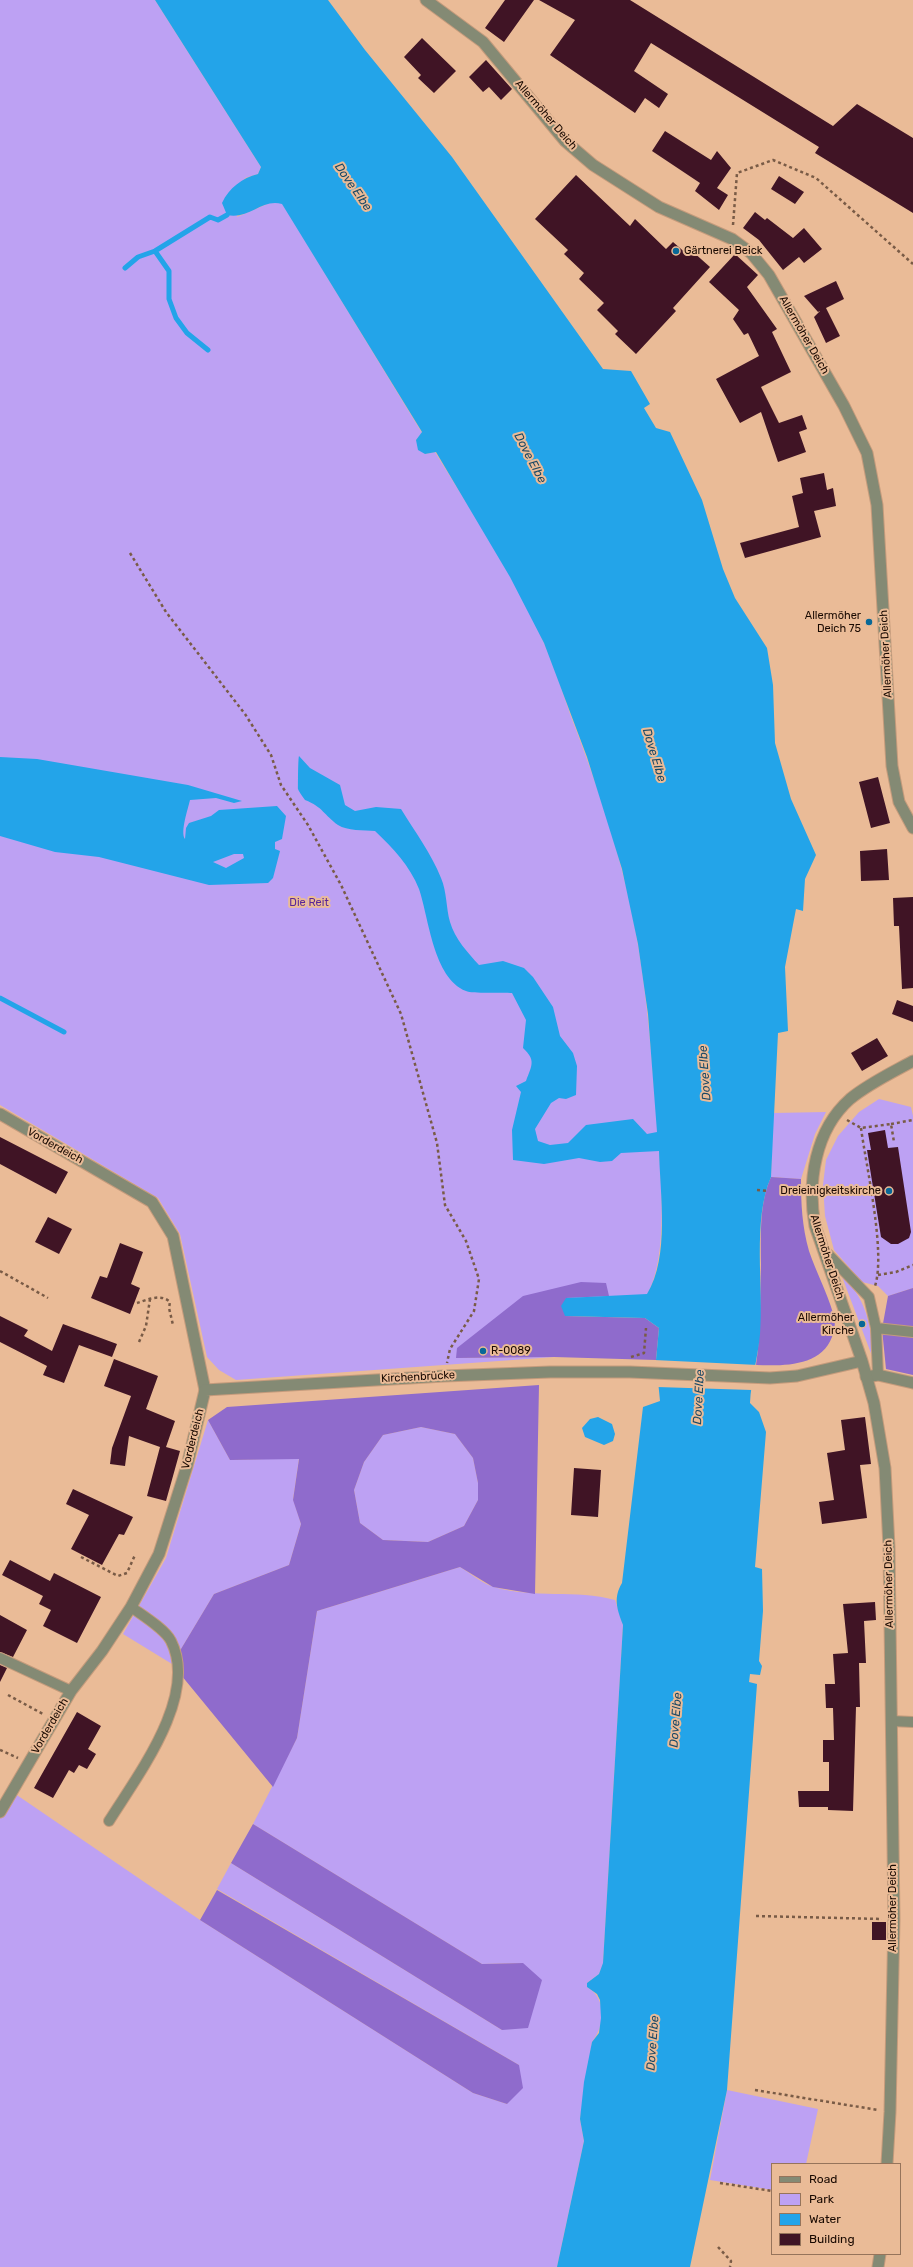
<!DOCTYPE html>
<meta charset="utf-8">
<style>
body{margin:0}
#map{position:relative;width:913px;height:2267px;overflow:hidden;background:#eabb97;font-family:Rubik,sans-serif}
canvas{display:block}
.legend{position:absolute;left:771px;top:2163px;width:130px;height:92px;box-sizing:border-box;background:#eabb97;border:1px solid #96745b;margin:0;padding:5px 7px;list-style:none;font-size:12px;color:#190901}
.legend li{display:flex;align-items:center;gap:8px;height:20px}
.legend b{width:20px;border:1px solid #96745b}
</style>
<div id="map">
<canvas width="913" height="2267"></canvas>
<ul class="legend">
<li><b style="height:5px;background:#848a74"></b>Road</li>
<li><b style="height:11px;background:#bda1f3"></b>Park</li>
<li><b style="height:11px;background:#23a4e9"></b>Water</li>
<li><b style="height:11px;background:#401425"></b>Building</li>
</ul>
</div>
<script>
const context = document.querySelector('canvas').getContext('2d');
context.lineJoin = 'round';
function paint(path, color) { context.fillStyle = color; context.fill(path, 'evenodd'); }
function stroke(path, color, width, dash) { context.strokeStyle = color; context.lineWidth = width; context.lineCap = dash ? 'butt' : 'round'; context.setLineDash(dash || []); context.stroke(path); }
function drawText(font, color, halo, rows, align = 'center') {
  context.font = font + ' Rubik,sans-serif'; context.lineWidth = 4; context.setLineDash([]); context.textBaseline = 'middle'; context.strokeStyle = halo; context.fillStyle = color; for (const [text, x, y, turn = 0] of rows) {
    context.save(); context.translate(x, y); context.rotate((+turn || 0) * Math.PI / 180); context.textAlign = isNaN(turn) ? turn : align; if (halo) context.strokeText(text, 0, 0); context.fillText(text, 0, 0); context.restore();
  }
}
const green = new Path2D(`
 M0,0H155L261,167L258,174L245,178L237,217L274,201L282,203L422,433L416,440L425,454L435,452C473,514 514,576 544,643C554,666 562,690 570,714C599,789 625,866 638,945C648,1004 652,1063 657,1123C660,1169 670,1254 647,1295L565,1316L456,1358L554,1357L236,1380L219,1370L207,1357L180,1234L158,1198L0,1105Z
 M879,1099L911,1107L913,1116V1288L888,1296L878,1286L862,1282L834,1250L825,1216L823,1185L826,1160L838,1136L859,1112Z
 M826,1112L815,1134L801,1179L771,1177L773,1113Z
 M841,1274C865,1298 872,1323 872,1356Z
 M208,1420L230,1460L299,1458L293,1499L301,1524L289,1565L214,1594L172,1664L123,1634L166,1558Z
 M421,1427L455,1434L473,1458L478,1483V1500L464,1526L428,1542L383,1540L360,1523L354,1490L364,1462L383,1435Z
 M460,1567C470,1573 483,1584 494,1587C534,1599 576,1589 615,1600L623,1625L603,1964L599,1974L587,1983V1987C606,1998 606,2024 592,2042L580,2119L584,2141L557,2267H0V1804L8,1789L200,1920L473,2093L507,2104L519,2065L217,1889L231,1863L502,2030L523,1963L482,1964L253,1824L297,1738L317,1611Z
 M727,2090L818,2109L806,2164H772V2190L710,2180Z`);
const forest = new Path2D(`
 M771,1177L801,1179C801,1204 802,1226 809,1251C816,1272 827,1292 833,1313C836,1320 835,1330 832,1337C821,1367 782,1366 756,1365C761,1331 760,1298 761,1264C761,1235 759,1204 771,1177Z
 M581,1282L606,1283L609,1296L566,1298L565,1316L645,1318L659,1328L656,1360L554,1357L456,1358L457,1348L523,1296Z
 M913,1288V1375L886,1369L882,1329L888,1296Z
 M539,1385L535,1594L493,1587L460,1567L317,1611L297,1738L273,1787L172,1664L214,1594L289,1565L301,1524L293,1500L299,1459L230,1460L208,1420L227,1407ZM421,1427L455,1434L473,1458L478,1483V1500L464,1526L428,1542L383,1540L360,1523L354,1490L364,1462L383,1435Z
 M253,1824L482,1964L523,1963L542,1980L528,2028L502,2030L231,1863Z
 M217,1890L519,2065L523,2088L507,2104L473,2093L200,1920Z`);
const water = new Path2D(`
 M155,0H328L365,50L452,157L603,369L631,371L650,404L644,408L656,428L670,432L702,500L723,569L735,598L767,648L773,685L775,743L791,799L816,855L805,879L803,911L796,909L785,967L788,1031L778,1033L771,1177C752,1220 764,1287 760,1334C758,1357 751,1380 750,1403L759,1412L766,1432L755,1567L762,1569L763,1611L759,1661L762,1666L760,1675L750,1674L749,1682L757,1684L727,2090L690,2267H557L584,2141L580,2119L584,2082L592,2042L599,2033L601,2018L600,2000L597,1994L587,1987V1983L599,1974L603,1963L623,1625C617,1609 613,1598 622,1583L643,1407L660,1401L656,1360L659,1328L645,1318L565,1316L561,1306L566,1298L647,1294C670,1257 660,1194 659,1151L621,1153L612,1161L600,1162L579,1158L544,1164L513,1160L512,1130L521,1092L516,1086L526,1081C532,1065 536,1060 523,1048L526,1020L512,993C503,992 472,994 466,991C433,978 429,918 419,889C410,866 393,848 375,831C364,830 347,831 338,825C324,815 323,807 305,800C303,797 299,792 298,789C298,787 298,758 299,756L310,768L340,785L345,805L355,811L376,807L401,809C415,832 431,853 441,878C447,892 446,908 450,922C455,939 468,953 479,965L503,961L524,968L533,977L553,1007L560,1036L573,1053L577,1066L576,1095L566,1099L559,1098L551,1103L535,1129L538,1141L550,1145L568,1143L586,1125L633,1119L647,1134L657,1132L648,1014L638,944L622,869L587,757L544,643L510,577L436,452L425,454L418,450L416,440L422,432L282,204C262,198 249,220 227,215L222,203C229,188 242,178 258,174L261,167Z
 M0,757L37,759L188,785L242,801L234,803L216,798L190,800C188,809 180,832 185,839L186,828L189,823L211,816L219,810L277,806L286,816L282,839L275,842V849L280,851L273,878L268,883L209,885L99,857L55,852L0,836ZM234,854H243L244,858L226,868L213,862Z
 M598,1417L612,1424L615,1434L613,1441L604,1445L585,1437L582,1428L590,1419Z`);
const pier = new Path2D(`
 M654,1360L758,1365L752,1390L657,1387Z`);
const stream = new Path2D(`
 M155,251L169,271V299L176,318L187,333L208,350
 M125,268L138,257L155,251L210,217L218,220L227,215
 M0,998L64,1032`);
const building = new Path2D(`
 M505,0H534L504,42L485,28Z
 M539,0H630L833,126L857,104L913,138V213L815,153L819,147L651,43L634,71L668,94L659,108L645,98L635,113L550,55L575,20Z
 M422,38L456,71L434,93L418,78L421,75L404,57Z
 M486,60L512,89L501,100L489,87L483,92L469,77Z
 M665,131L711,160L717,151L731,168L717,188L728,195L719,210L695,191L700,183L652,151Z
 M576,175L630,226L635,219L666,249L673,242L688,255L692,251L710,267L673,308L676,311L636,354L615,334L618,331L597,310L604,303L579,279L584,273L564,254L568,250L535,219Z
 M779,176L804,192L795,204L771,189Z
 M755,212L765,220L767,218L793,238L804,228L822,249L804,263L799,257L783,270L759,240L743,228Z
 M735,254L758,275L747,287L777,329L772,332L791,372L761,387L779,423L802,415L807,429L799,432L806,452L778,462L761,412L740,423L716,379L759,356L748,333L744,335L733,319L739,310L709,282Z
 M836,281L844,299L826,308L840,336L826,343L814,317L820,311L818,312L804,296Z
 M824,473L827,490L833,488L836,506L814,511L821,537L745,558L740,543L799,527L792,496L803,493L800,478Z
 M878,777L890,823L871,828L859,782Z
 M887,849L889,880L861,881L860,851Z
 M913,897V988L902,989L899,926H894L893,898Z
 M897,1000L913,1006V1022L892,1014Z
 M877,1038L888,1056L862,1071L851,1053Z
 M885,1130L888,1148L898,1147L911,1232L909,1238L898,1244H891L881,1237L867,1150H871L868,1133Z
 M0,1137L68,1172L56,1194L0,1164Z
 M48,1217L72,1229L59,1254L35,1242Z
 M120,1243L143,1252L131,1284L140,1288L130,1314L91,1298L100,1276L107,1278Z
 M0,1316L28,1330L24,1336L52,1351L63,1324L117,1344L112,1357L79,1345L64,1383L43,1375L47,1366L0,1342Z
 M114,1359L158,1376L146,1409L175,1421L166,1447L180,1451L166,1501L147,1496L160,1447L129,1436L125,1466L110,1464L112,1448L131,1396L104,1386Z
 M865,1417L871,1464L860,1465L867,1518L822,1524L819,1502L834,1500L827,1453L845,1450L841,1420Z
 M574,1468L601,1470L598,1517L571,1515Z
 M73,1489L133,1517L124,1535L119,1534L102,1565L71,1549L89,1515L66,1504Z
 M10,1560L50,1581L54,1573L101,1597L77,1643L43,1626L51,1610L39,1604L43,1596L2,1575Z
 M875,1602L876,1620L864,1621L866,1663H859L860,1707H856L853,1811L828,1810V1807H799L798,1791H829V1762H823V1740H834L833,1708H826L825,1684H835L833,1654L848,1653L843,1604Z
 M0,1615L27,1630L13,1657L0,1652Z
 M0,1665L7,1668L0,1682Z
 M77,1712L101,1726L88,1749L96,1754L87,1769L79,1765L74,1773L69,1770L53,1798L34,1788Z
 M872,1922H886V1940H872Z`);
const path = new Path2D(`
 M733,225L737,173L773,160L816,178L913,264
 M130,553L166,612L245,714L271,755L281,785L308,825L341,885L401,1014L437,1143L445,1205L466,1241L479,1279L474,1311L450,1349L447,1363
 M847,1120L861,1128L891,1124L894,1142
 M891,1124L913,1120
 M861,1128C866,1166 886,1252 875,1286
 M757,1190L768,1191
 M0,1271L48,1298
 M878,1275L896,1272L913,1265
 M137,1303C147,1300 161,1293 170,1302L169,1308L173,1325
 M139,1342L146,1326L150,1299
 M631,1357L644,1353L646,1328
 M81,1557L118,1576L127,1573L135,1555
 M8,1695L43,1714
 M0,1750L18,1758
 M756,1916L882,1919
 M755,2090L878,2110
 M720,2183L772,2191
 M718,2247L731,2261L730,2267`);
const service = new Path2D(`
 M823,1249L869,1297L876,1328L878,1375
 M876,1328L913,1332
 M0,1658L71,1691
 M891,1721L913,1722
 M109,1821C137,1776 199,1696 171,1641C165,1629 142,1615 131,1607`);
const minor = new Path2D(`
 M0,1114L152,1202L173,1236L205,1390
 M866,1377L878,1375L913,1383`);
const tertiary = new Path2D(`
 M426,0L483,42L565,141L593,165L659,207L732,239L751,253L769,275L844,406L867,453L877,505L892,766L899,802L913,828
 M0,1812L71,1691L102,1651L131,1607L159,1554L187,1466L205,1390L444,1376L550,1372H630L770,1378L797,1376L862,1361
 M887,2164L890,2112L894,1919L889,1547L885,1468L874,1403L862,1361L815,1226C807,1182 815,1130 850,1099C868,1084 893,1072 913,1061
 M878,2267L880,2254`);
const markers = [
 [676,251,4,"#096897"],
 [869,622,4,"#096897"],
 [889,1191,4,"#096897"],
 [862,1324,4,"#096897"],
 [483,1351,4,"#096897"]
];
const streetNames = [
 ["Allermöher Deich",546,115,49],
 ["Allermöher Deich",804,335,60],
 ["Allermöher Deich",886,654,-93],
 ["Vorderdeich",55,1146,29],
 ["Allermöher Deich",827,1257,72],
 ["Kirchenbrücke",418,1377,-3],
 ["Vorderdeich",193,1439,-76],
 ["Allermöher Deich",889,1584,-91],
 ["Vorderdeich",50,1726,-60],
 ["Allermöher Deich",893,1908,-90]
];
const poiNames = [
 ["Gärtnerei Beick",684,251,"left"],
 ["Allermöher",861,616],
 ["Deich 75",861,629],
 ["Dreieinigkeitskirche",881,1191],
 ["Allermöher",854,1318],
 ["Kirche",854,1331],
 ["R-0089",491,1351,"left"]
];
const parkNames = [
 ["Die Reit",309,903]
];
const waterNames = [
 ["Dove Elbe",353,187,55],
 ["Dove Elbe",530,458,62],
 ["Dove Elbe",654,755,73],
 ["Dove Elbe",705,1073,-94],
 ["Dove Elbe",699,1397,-87],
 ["Dove Elbe",676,1720,-86],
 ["Dove Elbe",653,2043,-86]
];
paint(green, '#bda1f3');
paint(forest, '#8f6bcc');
paint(water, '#23a4e9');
paint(pier, '#eabb97');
stroke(stream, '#23a4e9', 5);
paint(building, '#401425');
stroke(service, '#c49b7c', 12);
stroke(minor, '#c49b7c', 13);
stroke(tertiary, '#c49b7c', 13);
stroke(path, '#795b46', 2.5, [3, 3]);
stroke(service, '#848a74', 10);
stroke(minor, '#848a74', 11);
stroke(tertiary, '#848a74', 11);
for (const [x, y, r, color] of markers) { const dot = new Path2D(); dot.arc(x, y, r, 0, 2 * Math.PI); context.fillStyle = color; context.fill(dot); stroke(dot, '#eabb97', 1.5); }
drawText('11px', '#190901', '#eabb97', streetNames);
drawText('11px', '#190901', '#eabb97', poiNames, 'right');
drawText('11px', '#592598', '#eabb97', parkNames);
drawText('italic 12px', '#194865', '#eabb97', waterNames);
</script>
